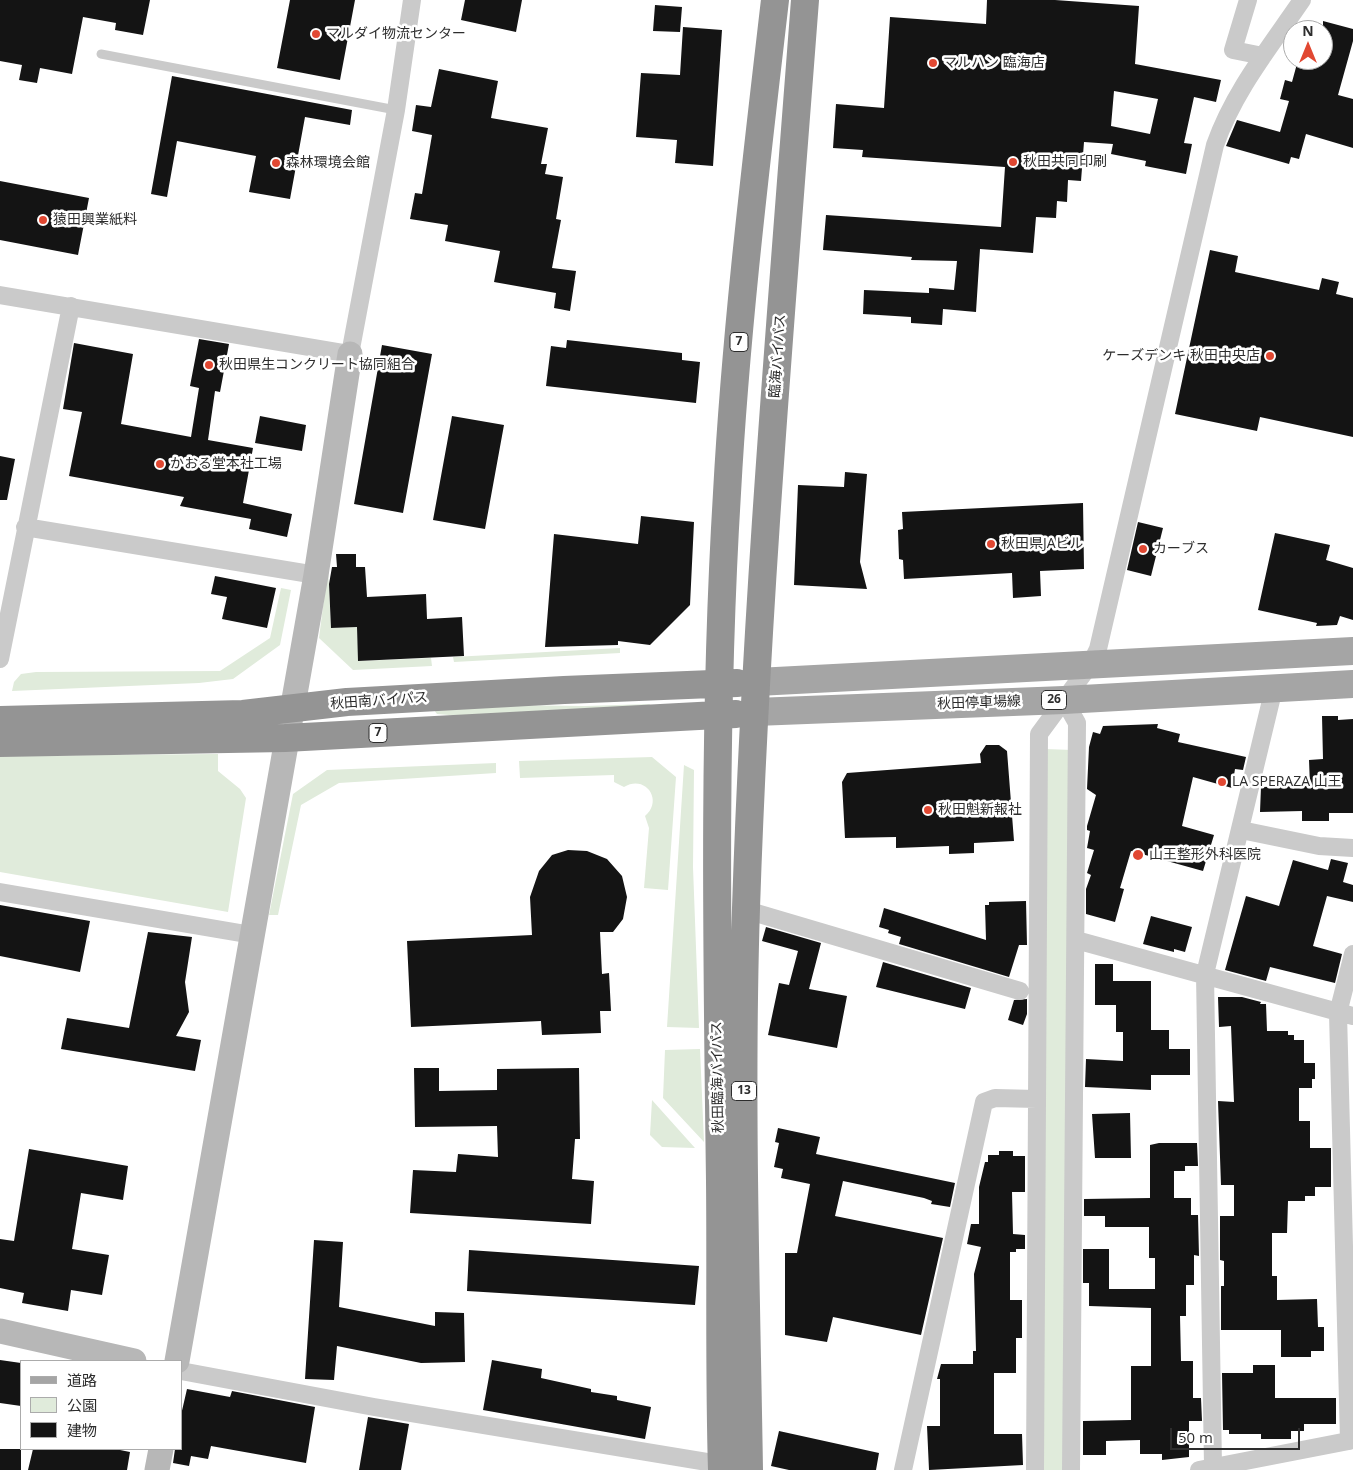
<!DOCTYPE html>
<meta charset="utf-8">
<style>
body{margin:0}
#map{position:relative;width:1353px;height:1470px;overflow:hidden;background:#fff;font-family:"Open Sans","Noto Sans JP",sans-serif}
canvas{display:block}
.legend{position:absolute;left:20px;top:1360px;width:162px;height:90px;box-sizing:border-box;background:#fff;border:1px solid #ababab;margin:0;padding:6px 9px;list-style:none;font-size:15px;color:#2d2d2d}
.legend li{display:flex;align-items:center;gap:10px;height:25px}
.legend b{width:25px;border:1px solid #ababab}
.north{position:absolute;left:1283px;top:20px;width:50px;height:50px;box-sizing:border-box;background:#fff;border:1px solid #ababab;border-radius:50%;rotate:0deg;font-size:14px;font-weight:700;line-height:20px;text-align:center;color:#2d2d2d}
.north::after{content:'';display:block;margin:auto;width:18px;height:22px;background:#e14832;clip-path:polygon(50% 0,100% 100%,50% 72%,0 100%)}
.scale{position:absolute;left:1170px;top:1428px;width:130px;height:22px;box-sizing:border-box;border:2px solid #2d2d2d;border-top:0;padding-left:6px;font-size:15px;line-height:18px;white-space:nowrap;color:#2d2d2d;-webkit-text-stroke:4px #fff;paint-order:stroke}
</style>
<div id="map">
<canvas width="1353" height="1470"></canvas>
<ul class="legend">
<li><b style="height:6px;background:#a5a5a5"></b>道路</li>
<li><b style="height:14px;background:#e0ebdb"></b>公園</li>
<li><b style="height:14px;background:#141414"></b>建物</li>
</ul>
<div class="north">N</div>
<div class="scale">50 m</div>
</div>
<script>
const context = document.querySelector('canvas').getContext('2d');
context.lineJoin = 'round';
function paint(path, color) { context.fillStyle = color; context.fill(path, 'evenodd'); }
function stroke(path, color, width, dash) { context.strokeStyle = color; context.lineWidth = width; context.lineCap = dash ? 'butt' : 'round'; context.setLineDash(dash || []); context.stroke(path); }
function drawText(font, color, halo, rows, align = 'center') {
  context.font = font + ' "Open Sans","Noto Sans JP",sans-serif'; context.lineWidth = 5; context.setLineDash([]); context.textBaseline = 'middle'; context.strokeStyle = halo; context.fillStyle = color; for (const [text, x, y, turn = 0] of rows) {
    context.save(); context.translate(x, y); context.rotate((+turn || 0) * Math.PI / 180); context.textAlign = isNaN(turn) ? turn : align; if (halo) context.strokeText(text, 0, 0); context.fillText(text, 0, 0); context.restore();
  }
}
const green = new Path2D(`
 M328,567L331,628L357,627L359,661L431,658L432,666L353,670L319,638Z
 M281,588L291,590L280,645L233,679L199,683L12,691L14,682L21,674L36,672L220,671L270,638Z
 M620,648V653L454,662L453,657Z
 M649,704L654,707L496,719L437,714L434,710L501,705L585,706Z
 M1045,749L1073,750L1064,1470H1036Z
 M218,754V771L240,789L246,798L228,912L0,872V756Z
 M652,757L676,777L668,890L644,888L649,828L645,816C664,800 645,774 624,787L614,782V775L520,778L519,761Z
 M496,763V773L339,783L301,805L278,915H269L293,794L327,770Z
 M684,765L694,770L693,867L699,1028L667,1027Z
 M700,1049L704,1142L663,1098L665,1050Z
 M652,1100L695,1148L662,1147L650,1135Z`);
const building = new Path2D(`
 M0,0H150L143,35L115,30L116,23L83,17L72,74L40,68L37,83L19,80L22,65L0,61Z
 M290,0H355L340,80L277,68Z
 M465,0H522L516,32L461,20Z
 M987,0H1055L1139,6L1135,64L1221,80L1216,102L1194,97L1184,143L1192,144L1186,174L1145,166L1146,161L1111,154L1113,144L1084,142L1081,181L1068,180L1067,202L1057,201L1056,218L1036,217L1033,253L980,249L976,312L943,309L942,325L911,323V317L863,314L864,290L929,293V288L954,290L957,261L911,260L912,257L823,250L826,215L1001,227L1005,167L862,157L863,150L833,148L836,104L884,108L890,17L986,24ZM1114,91L1158,99L1150,134L1111,126Z
 M655,5L682,7L680,32L653,31Z
 M1323,21L1353,29V41L1338,95L1353,99V148L1306,134L1299,159L1291,157L1289,164L1226,146L1237,120L1280,132L1289,101L1280,99L1285,80L1292,82L1298,60H1323Z
 M683,27L722,30L713,166L675,163L677,140L636,137L641,73L680,75Z
 M439,69L498,81L491,118L548,128L541,164H547L545,174L563,177L556,219L561,220L552,268L576,271L570,311L554,308L556,293L494,282L500,251L445,241L448,225L410,219L415,193L422,194L432,135L412,131L416,105L431,107Z
 M172,76L352,110L350,125L305,117L290,199L249,192L256,156L177,141L167,197L151,194Z
 M0,181L89,198L78,255L0,240Z
 M1210,250L1238,256L1235,272L1319,290L1322,278L1339,282L1336,294L1353,298V437L1260,417L1257,431L1175,414Z
 M199,339L229,344L220,392L215,391L208,440L253,448L243,503L292,514L287,537L249,529L251,519L180,506L184,497L69,476L82,412L63,409L74,343L133,354L121,424L191,437L199,388L190,386Z
 M567,340L682,353V360L700,362L696,403L546,386L551,346L566,348Z
 M382,345L432,354L403,513L354,504Z
 M260,416L306,425L302,451L255,443Z
 M452,416L504,425L485,529L433,520Z
 M0,456L15,459L7,500H0Z
 M845,472L867,474L860,562L867,589L794,585L798,485L844,487Z
 M1083,503L1084,569L1040,571L1041,596L1013,598L1012,573L904,579L903,560L899,559L898,530L903,529L902,512Z
 M641,516L694,522L690,605L650,645L618,641V645L545,647L554,534L638,544Z
 M1138,522L1163,528L1151,576L1127,570Z
 M1275,533L1330,545L1326,560L1353,568V620L1340,616L1337,625L1316,626L1317,623L1258,610Z
 M336,554H356V567H365L367,597L426,594L427,619L462,617L464,656L358,661L357,627L331,628L329,584L332,567H337Z
 M215,576L276,588L267,628L222,619L227,597L211,594Z
 M1322,716H1338V720L1353,719V813H1329V821H1302V811L1260,812L1261,787L1310,786L1309,760L1323,759Z
 M1158,724L1157,728L1180,734L1178,742L1246,757L1243,770L1235,769L1232,788L1193,777L1182,826L1214,835L1203,871L1131,851L1120,888L1124,889L1115,922L1086,914V889L1091,875L1087,873L1094,850L1087,848L1090,831L1087,830V826L1096,795L1087,789L1089,747L1093,732L1100,734L1103,726Z
 M986,745H999L1007,751L1014,841L974,843V853L949,854V846L896,848V837L845,838L842,782L847,773L981,763L980,754Z
 M568,850L587,851L607,859L622,876L627,897L623,919L613,932H600L602,974L609,973L611,1011H600L601,1033L542,1035L541,1021L411,1027L407,941L532,935L530,897L539,871L552,855Z
 M1331,859L1348,863L1343,882L1353,885V902L1327,896L1313,946L1342,954L1335,983L1270,967L1266,981L1225,970L1246,896L1279,906L1293,860L1328,870Z
 M1026,901L1027,945H1019L1009,977L899,944L901,937L888,933L889,930L879,927L884,908L986,940L985,905H989V902Z
 M0,905L90,921L80,972L0,956Z
 M1151,916L1192,927L1185,952L1174,949V952L1143,944Z
 M766,927L821,943L809,989L847,996L837,1048L768,1035L779,983L789,985L798,951L762,941Z
 M148,932L192,937L185,982L189,1012L176,1036L201,1040L195,1071L61,1049L67,1018L129,1028Z
 M883,962L971,988L965,1009L876,987Z
 M1095,964H1113V981H1151V1030H1169V1049H1190V1075H1151V1090L1085,1087L1086,1059L1123,1061V1032H1116V1005H1095Z
 M1218,997H1242L1261,1002L1260,1004H1266L1267,1031H1288V1035H1294V1040H1304V1063H1315V1079H1312V1088H1299V1121H1310V1148H1331V1187H1315V1196H1305V1201H1288L1287,1233H1272V1276H1277V1300L1317,1299L1318,1327H1324V1351H1311V1357H1281V1330H1221V1286H1224V1261L1220,1260V1216H1234V1185H1221L1218,1101L1234,1102L1231,1026L1219,1027Z
 M1027,999V1014L1023,1025L1008,1020L1014,1000Z
 M414,1068H439V1091L497,1090V1069L579,1068L580,1139H575L572,1179L594,1181L591,1224L410,1213L413,1170L456,1172L458,1154L498,1157L497,1126L415,1127Z
 M1130,1113L1131,1158H1095L1092,1114Z
 M778,1128L820,1137L816,1154L955,1183L950,1207L931,1204L932,1201L924,1198L843,1181L835,1216L943,1238L921,1335L833,1317L827,1342L785,1335V1253H797L810,1184L781,1178L783,1169L774,1167L779,1143L775,1142Z
 M1159,1143H1197L1198,1166H1185V1171H1174V1198H1191V1215H1198L1199,1256L1194,1255V1285H1186V1316H1180L1181,1361H1193V1398H1201L1202,1421H1189V1457L1162,1460V1454H1140V1440L1106,1441V1455H1083V1421L1131,1420V1366H1151V1308L1089,1306V1283H1083V1249H1109V1289H1155V1258H1149V1227H1105V1216H1084V1199L1150,1198V1145Z
 M29,1149L128,1166L123,1200L81,1193L72,1249L109,1255L102,1295L71,1290L68,1311L22,1303L24,1293L0,1288V1239L14,1241Z
 M999,1151H1013V1156H1025V1192H1012L1013,1234L1025,1235V1249H1016V1252H1010V1300H1022V1338H1016V1373H994V1434H1022L1023,1465L929,1470L927,1426H940V1379H937L941,1364H973V1351H976L974,1274L981,1247L967,1244L971,1224H979V1187L985,1162H988V1155H999Z
 M314,1240L343,1242L339,1307L435,1326V1312L464,1313L465,1362L421,1363L337,1346L334,1380L305,1379Z
 M469,1250L699,1266L695,1305L467,1291Z
 M0,1360L21,1363V1406L0,1403Z
 M492,1360L542,1369L541,1378L591,1389V1392L617,1396V1400L651,1407L645,1439L483,1410Z
 M1253,1365H1275V1398H1336V1424H1304V1431H1291V1439H1261V1434H1229V1430H1223L1222,1373H1253Z
 M187,1389L230,1397L232,1391L315,1407L306,1463L211,1446L208,1459L191,1456L189,1466L173,1463L175,1449H181V1415Z
 M368,1417L409,1424L401,1470H359Z
 M779,1431L879,1453L876,1470H789L771,1466Z
 M0,1449H21V1470H0Z
 M33,1449H115L130,1452L127,1470H28Z`);
const lane = new Path2D(`
 M101,54L396,110`);
const street = new Path2D(`
 M1248,0L1233,50L1263,56
 M0,295L350,354L396,110L412,0
 M25,527L316,575
 M0,659L71,306
 M1064,700L1077,723L1071,1470
 M1241,830L1319,846L1353,848
 M0,892L252,935
 M746,910L1020,991
 M1076,940L1353,1016
 M181,1371L374,1407L731,1466
 M1349,1441L1338,1013L1353,954
 M1213,1466L1205,974L1274,688
 M903,1470L984,1102L995,1098L1037,1099
 M1035,1470L1039,734L1090,665L1098,649L1215,145C1234,91 1270,47 1302,0
 M1199,1470L1353,1440`);
const secondary = new Path2D(`
 M0,1331L134,1361
 M177,1361L316,575L350,354
 M157,1470L161,1449`);
const primary = new Path2D(`
 M757,682L1353,651
 M755,712L1064,700L1353,684`);
const highway = new Path2D(`
 M0,720L243,714L347,702L564,690L737,683
 M0,743L285,738L736,714
 M722,1470C719,1374 721,1278 720,1181C717,952 713,723 727,493C736,328 756,164 775,0
 M749,1470C746,1283 740,1095 746,908C756,605 782,302 805,0`);
const markers = [
 [316,34,5,"#e14832"],
 [933,63,5,"#e14832"],
 [1013,162,5,"#e14832"],
 [276,163,5,"#e14832"],
 [43,220,5,"#e14832"],
 [1270,356,5,"#e14832"],
 [209,365,5,"#e14832"],
 [160,464,5,"#e14832"],
 [991,544,5,"#e14832"],
 [1143,549,5,"#e14832"],
 [1222,782,5,"#e14832"],
 [928,810,5,"#e14832"],
 [1138,855,6,"#e14832"]
];
const shields = [
 [739,342,18],
 [1054,700,25],
 [378,733,18],
 [744,1091,25]
];
const shieldNames = [
 ["7",739,342],
 ["26",1054,700],
 ["7",378,733],
 ["13",744,1091]
];
const poiNames = [
 ["マルダイ物流センター",326,34],
 ["マルハン 臨海店",943,63],
 ["秋田共同印刷",1023,162],
 ["森林環境会館",286,163],
 ["猿田興業紙料",53,220],
 ["ケーズデンキ 秋田中央店",1260,356,"right"],
 ["秋田県生コンクリート協同組合",219,365],
 ["かおる堂本社工場",170,464],
 ["秋田県JAビル",1001,544],
 ["カーブス",1153,549],
 ["LA SPERAZA 山王",1232,782],
 ["秋田魁新報社",938,810],
 ["山王整形外科医院",1149,855]
];
const streetNames = [
 ["臨海バイパス",778,356,-86],
 ["秋田南バイパス",379,701,-4],
 ["秋田停車場線",979,703,-2],
 ["秋田臨海バイパス",718,1077,-91]
];
paint(green, '#e0ebdb');
paint(building, '#141414');
stroke(lane, '#cacaca', 9);
stroke(street, '#cacaca', 18);
stroke(secondary, '#b7b7b7', 25);
stroke(primary, '#a5a5a5', 28);
stroke(highway, '#949494', 28);
for (const [x, y, r, color] of markers) { const dot = new Path2D(); dot.arc(x, y, r, 0, 2 * Math.PI); context.fillStyle = color; context.fill(dot); stroke(dot, '#fff', 2); }
for (const [x, y, w] of shields) { const box = new Path2D(); box.roundRect(x - w / 2, y - 9.5, w, 19, 4); context.fillStyle = '#fff'; context.fill(box); stroke(box, '#2d2d2d', 1); }
drawText('bold 12px', '#2d2d2d', null, shieldNames);
drawText('14px', '#2d2d2d', '#fff', poiNames, 'left');
drawText('14px', '#2d2d2d', '#fff', streetNames);
</script>
